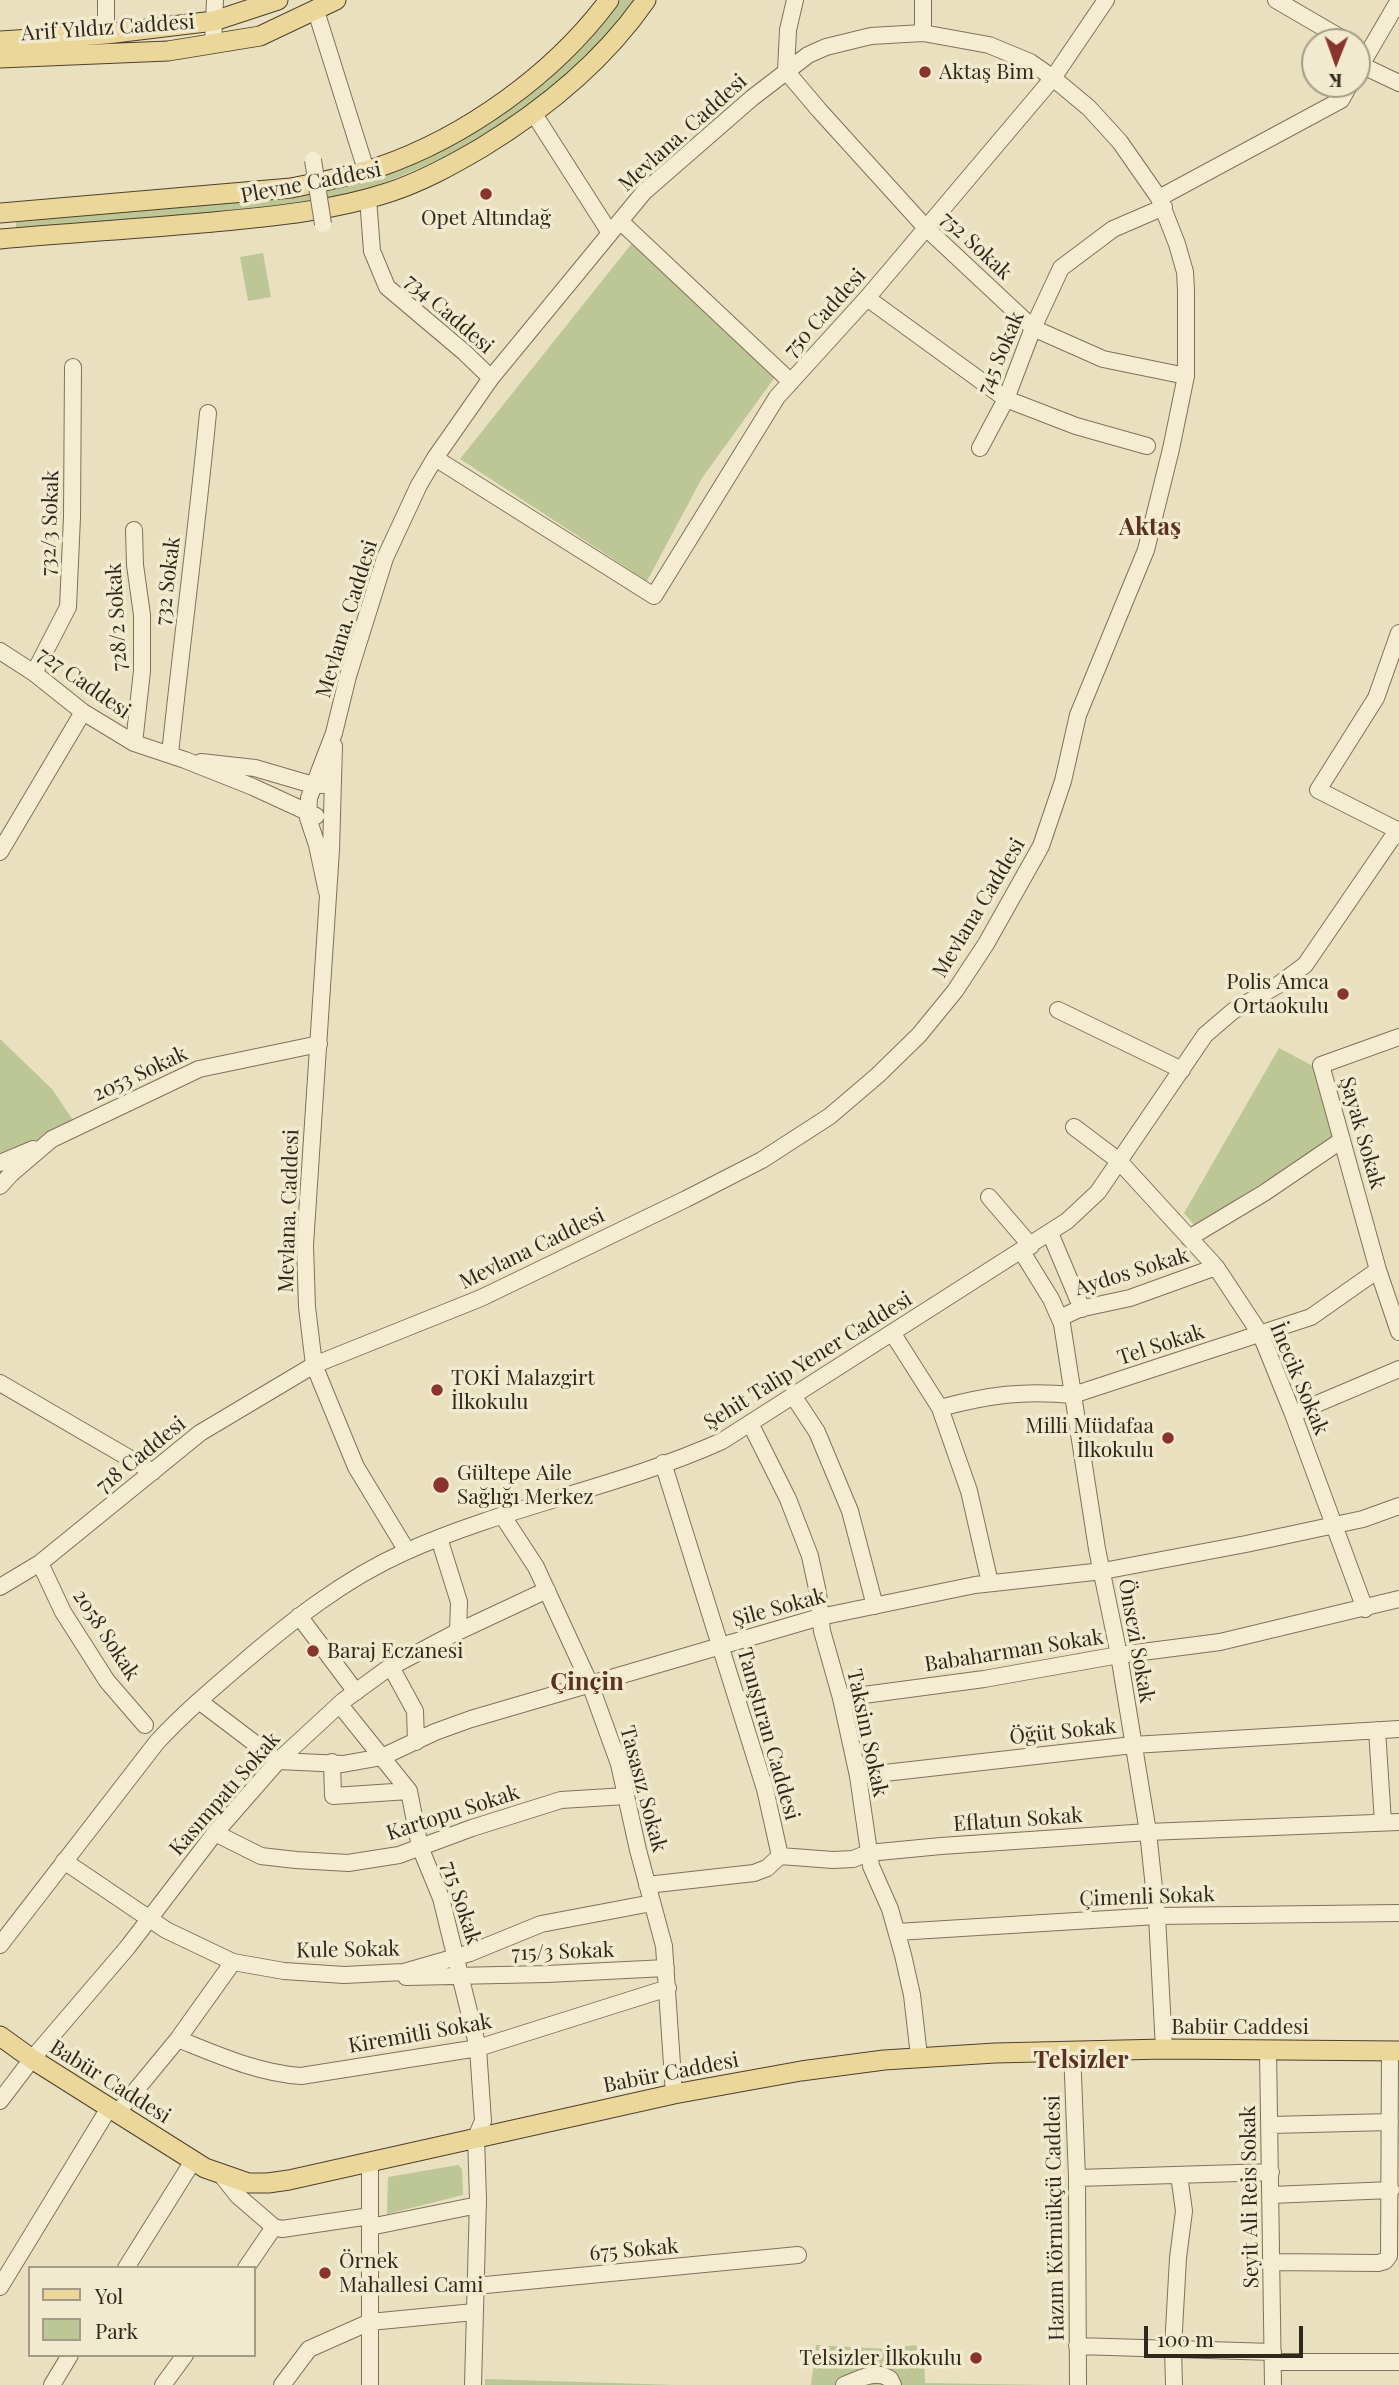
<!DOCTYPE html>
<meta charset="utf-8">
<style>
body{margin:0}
#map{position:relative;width:1399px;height:2385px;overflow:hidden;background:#e9e0c0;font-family:"Playfair Display",serif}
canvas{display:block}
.legend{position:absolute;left:28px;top:2266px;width:228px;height:91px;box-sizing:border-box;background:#f2eace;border:2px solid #a59c87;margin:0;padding:9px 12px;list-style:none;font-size:21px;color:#31281d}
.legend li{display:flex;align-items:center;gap:14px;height:35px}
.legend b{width:35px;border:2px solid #a59c87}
.north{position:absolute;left:1301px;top:28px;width:70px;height:70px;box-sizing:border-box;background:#f2eace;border:2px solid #a59c87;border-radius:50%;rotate:181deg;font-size:19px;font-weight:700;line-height:28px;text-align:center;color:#31281d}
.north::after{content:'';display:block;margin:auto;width:24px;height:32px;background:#8b342e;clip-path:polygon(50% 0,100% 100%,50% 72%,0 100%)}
.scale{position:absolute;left:1144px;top:2326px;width:159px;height:32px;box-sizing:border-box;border:4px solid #31281d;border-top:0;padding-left:9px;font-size:21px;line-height:24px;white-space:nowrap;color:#31281d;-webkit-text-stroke:5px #f2eace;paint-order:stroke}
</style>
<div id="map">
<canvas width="1399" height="2385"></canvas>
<ul class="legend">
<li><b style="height:9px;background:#ebd799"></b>Yol</li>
<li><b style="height:19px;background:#bdc695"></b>Park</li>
</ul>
<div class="north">K</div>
<div class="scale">100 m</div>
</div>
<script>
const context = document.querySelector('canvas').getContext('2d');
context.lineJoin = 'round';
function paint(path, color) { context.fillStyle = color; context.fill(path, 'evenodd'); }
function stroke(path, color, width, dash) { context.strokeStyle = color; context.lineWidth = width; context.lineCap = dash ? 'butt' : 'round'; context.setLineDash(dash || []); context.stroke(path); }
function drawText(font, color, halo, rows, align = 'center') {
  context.font = font + ' "Playfair Display",serif'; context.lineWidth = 7; context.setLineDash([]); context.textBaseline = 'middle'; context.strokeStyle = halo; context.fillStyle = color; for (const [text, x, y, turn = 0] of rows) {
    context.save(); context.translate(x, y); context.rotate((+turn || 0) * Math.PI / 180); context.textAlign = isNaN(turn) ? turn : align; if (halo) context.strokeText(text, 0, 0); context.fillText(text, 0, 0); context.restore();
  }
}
const green = new Path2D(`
 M621,0H634C620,18 606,38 591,54C531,116 426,174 344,195C304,204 263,207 222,211C154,218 85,223 16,229V222L232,203L310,192L536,89L585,45Z
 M633,242L775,377L702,478L647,581L460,459Z
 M263,253L271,297L248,301L240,257Z
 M0,1039L52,1089L73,1120L0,1176Z
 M1279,1048L1313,1066L1333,1138L1195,1226L1184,1213Z
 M458,2165L462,2169L463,2195L387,2214L388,2177Z
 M816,2345L888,2349L915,2345L924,2353L925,2383L1047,2385H811Z
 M485,2379L676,2385H485Z`);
const minor = new Path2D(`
 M795,0L788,30L786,71L819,110L926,228L1033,328L1103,359L1186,376
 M923,0V33
 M1276,0L1348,42
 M316,11L366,170
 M106,34V0
 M213,43L215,0
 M1361,65L1399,83
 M1357,72L1399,0
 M534,114L610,233
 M368,198L372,251L387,287L464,352L491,378
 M1159,198L1341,100L1350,84
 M620,221L791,382
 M867,298L1006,399L1076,426L1147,446
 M980,448L1006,399L1033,328L1061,268L1113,229L1164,207
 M435,458L654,596L777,397L867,298L1053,78L1106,0
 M1399,633L1376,698L1318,790L1399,831
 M0,651L34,673L83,712L134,743L185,760L253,787L316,816
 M34,673L68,607L72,517L73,367
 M134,743L142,671V615L135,565L134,530
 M334,746L331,850L305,1245L307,1307L314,1365L356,1467L407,1551
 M170,754C182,640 197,527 208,413
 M201,762L255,768L313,785H323
 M0,852L83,712
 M1058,1010L1182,1070
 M1399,1037L1321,1065L1378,1270L1399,1332
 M1074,1127L1119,1161L1216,1267L1261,1335L1293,1414L1365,1609
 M0,1163L33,1149
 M0,1186L11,1174L52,1139L199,1069L319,1044
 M989,1197L1031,1246
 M1050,1233L1082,1309
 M1189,1238L1264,1193L1342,1140
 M1022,1252L1051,1299L1062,1324L1097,1549L1119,1655L1148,1832L1157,1916L1164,2049
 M1060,1318L1079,1309L1130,1298L1216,1267
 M893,1334L940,1408L969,1491L990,1583
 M0,1383L153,1472
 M794,1397L817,1432L850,1511L875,1606
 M940,1408C988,1395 1024,1390 1073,1395L1311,1317L1378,1270
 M1293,1414L1399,1369
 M751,1425L788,1499L810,1556L818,1593L822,1631L841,1698L858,1776L871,1866L890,1909L903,1955L912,1995L919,2056
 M663,1463L765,1789L780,1856
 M502,1515L536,1567L590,1684L619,1764L638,1850L664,1946L674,2094
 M439,1538L459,1602L458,1632
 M40,1563L63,1612L107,1681L145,1725
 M0,1587L40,1563L200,1433L314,1365L481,1298L686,1199L762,1160L830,1116L878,1075L919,1035L955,991L986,944L1041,846L1063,781L1078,715L1146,550L1171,449L1186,376V290L1185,272L1177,244L1159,198L1120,142L1089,108L1053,78L1030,62L989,45L923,33L871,36L826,47L808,55L752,98L644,192L491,378L435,458L419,485L385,558L348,676L334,733L309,798L308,818L317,845L327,892
 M299,1616L356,1692
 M391,1667L415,1711L416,1742
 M841,1698L984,1679L1119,1655L1220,1642L1399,1599
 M199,1701L278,1761L343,1764L382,1757L435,1732L471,1719L820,1617L975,1585L1103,1571L1246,1544L1363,1519L1399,1506
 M340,1705L409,1791L420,1847L441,1898L478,2048L483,2121L476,2137L478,2199L473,2385
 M1377,1730L1383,1822
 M332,1762L333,1796L409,1791
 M858,1776L1133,1745L1399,1729
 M215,1833L261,1856L296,1860L348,1863L399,1855L472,1828L561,1800L626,1796
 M780,1856L833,1860L853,1859L868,1853L941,1846L1148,1832L1399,1822
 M64,1861L166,1930L233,1962L284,1971L344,1975L404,1972L470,1953L541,1924L652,1903
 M647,1885L754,1873L767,1868L780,1856
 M897,1932L1157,1916L1399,1913
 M0,1945L157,1742C183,1714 211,1690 239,1666C290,1622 344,1579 405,1552C507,1506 620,1487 722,1441L1067,1221L1098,1192L1205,1035L1233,1011L1278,985L1305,965L1392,838L1399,834
 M406,1977L547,1974L666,1968
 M178,2039C218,2055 258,2073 301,2076L478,2048L668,1988
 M1268,2049L1273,2385
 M1072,2050L1077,2178L1078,2385
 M0,2101L32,2059L127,1948L215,1833L278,1761L343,1701L387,1669L453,1634L547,1590
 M117,2113L178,2039L233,1962
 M1270,2125L1390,2122
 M370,2162V2385
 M222,2176L238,2196L274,2227
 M1077,2178L1271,2172
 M1271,2195L1391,2190
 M274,2227L282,2229L370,2216
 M370,2227L478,2205
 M1272,2262L1378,2263L1385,2261L1389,2256L1390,2051
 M126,2268L193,2161
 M246,2268L274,2227
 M475,2286L798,2255
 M0,2287L109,2108
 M1077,2346L1273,2352
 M1273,2362H1399
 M52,2385L70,2355
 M163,2385L185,2355
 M282,2385L309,2349L370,2322L474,2312
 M844,2385C859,2379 876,2369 890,2379L893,2385
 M1174,2385L1173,2348L1178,2258L1184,2211L1179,2175`);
const major = new Path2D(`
 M0,41L106,34L214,21L278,0
 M0,58L168,51L260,36L336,0
 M0,213L291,188C321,182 350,176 379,167C466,137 554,74 609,0
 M0,239C67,233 134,229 202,223C265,217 330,212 390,192C423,181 452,165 481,148C545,109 603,62 646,0
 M0,2036L32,2059L205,2168L248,2183H268L289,2180L674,2094L801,2071L884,2060L995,2053L1164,2049L1399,2051`);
const minorBridge = new Path2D(`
 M313,160L323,224`);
const markers = [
 [925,72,7,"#8b342e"],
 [486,194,7,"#8b342e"],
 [1343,994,7,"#8b342e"],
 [437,1390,7,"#8b342e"],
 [1168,1438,7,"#8b342e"],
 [441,1485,9,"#8b342e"],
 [313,1651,7,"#8b342e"],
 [325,2273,7,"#8b342e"],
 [976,2358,7,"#8b342e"]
];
const streetNames = [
 ["Arif Yıldız Caddesi",108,28,-4],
 ["Mevlana. Caddesi",683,133,-42],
 ["Plevne Caddesi",311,183,-11],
 ["752 Sokak",976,246,43],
 ["750 Caddesi",825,313,-48],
 ["734 Caddesi",449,314,41],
 ["745 Sokak",1001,353,-67],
 ["732/3 Sokak",50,523,-88],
 ["732 Sokak",168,581,-83],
 ["728/2 Sokak",117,617,-93],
 ["Mevlana. Caddesi",347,619,-73],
 ["727 Caddesi",84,683,35],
 ["Mevlana Caddesi",979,908,-59],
 ["2053 Sokak",140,1074,-25],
 ["Şayak Sokak",1362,1133,74],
 ["Mevlana. Caddesi",289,1211,-88],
 ["Mevlana Caddesi",532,1249,-26],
 ["Aydos Sokak",1132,1272,-17],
 ["Tel Sokak",1161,1345,-18],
 ["Şehit Talip Yener Caddesi",808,1361,-32],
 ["İnecik Sokak",1299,1379,67],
 ["718 Caddesi",141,1455,-39],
 ["Şile Sokak",779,1608,-15],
 ["2058 Sokak",106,1635,57],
 ["Önsezi Sokak",1136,1641,80],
 ["Babaharman Sokak",1014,1651,-9],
 ["Öğüt Sokak",1063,1732,-6],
 ["Taksim Sokak",867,1733,78],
 ["Tanıştıran Caddesi",768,1734,74],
 ["Tasasız Sokak",643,1789,75],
 ["Kasımpatı Sokak",225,1794,-49],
 ["Kartopu Sokak",453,1813,-18],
 ["Eflatun Sokak",1018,1820,-4],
 ["Çimenli Sokak",1147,1897,-2],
 ["715 Sokak",461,1903,72],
 ["Kule Sokak",348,1950,-1],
 ["715/3 Sokak",563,1952,-2],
 ["Babür Caddesi",1240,2027],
 ["Kiremitli Sokak",420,2034,-10],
 ["Babür Caddesi",671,2073,-11],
 ["Babür Caddesi",110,2082,32],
 ["Seyit Ali Reis Sokak",1250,2197,-91],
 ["Hazım Körmükçü Caddesi",1055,2218,-91],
 ["675 Sokak",634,2250,-5]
];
const poiNames = [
 ["Aktaş Bim",939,72],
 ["Opet Altındağ",486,218,"center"],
 ["Polis Amca",1329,982,"right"],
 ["Ortaokulu",1329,1006,"right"],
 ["TOKİ Malazgirt",451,1378],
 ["İlkokulu",451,1402],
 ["Milli Müdafaa",1154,1426,"right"],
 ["İlkokulu",1154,1450,"right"],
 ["Gültepe Aile",457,1473],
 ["Sağlığı Merkez",457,1497],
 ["Baraj Eczanesi",327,1651],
 ["Örnek",339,2261],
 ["Mahallesi Cami",339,2285],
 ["Telsizler İlkokulu",962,2358,"right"]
];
const quarterNames = [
 ["Aktaş",1150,528],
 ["Çinçin",587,1683],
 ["Telsizler",1081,2061]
];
paint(green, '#bdc695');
stroke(minor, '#817159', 18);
stroke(major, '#4e3f2d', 21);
stroke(minor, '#f5edd2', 16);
stroke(major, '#ebd799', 19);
stroke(minorBridge, '#817159', 18, []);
stroke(minorBridge, '#f5edd2', 16);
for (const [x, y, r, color] of markers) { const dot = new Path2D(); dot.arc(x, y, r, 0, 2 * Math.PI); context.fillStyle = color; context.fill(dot); stroke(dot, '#f2eace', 2.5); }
drawText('21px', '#31281d', '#f2eace', streetNames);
drawText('21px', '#31281d', '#f2eace', poiNames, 'left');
drawText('bold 24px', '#5a3020', '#f2eace', quarterNames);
</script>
